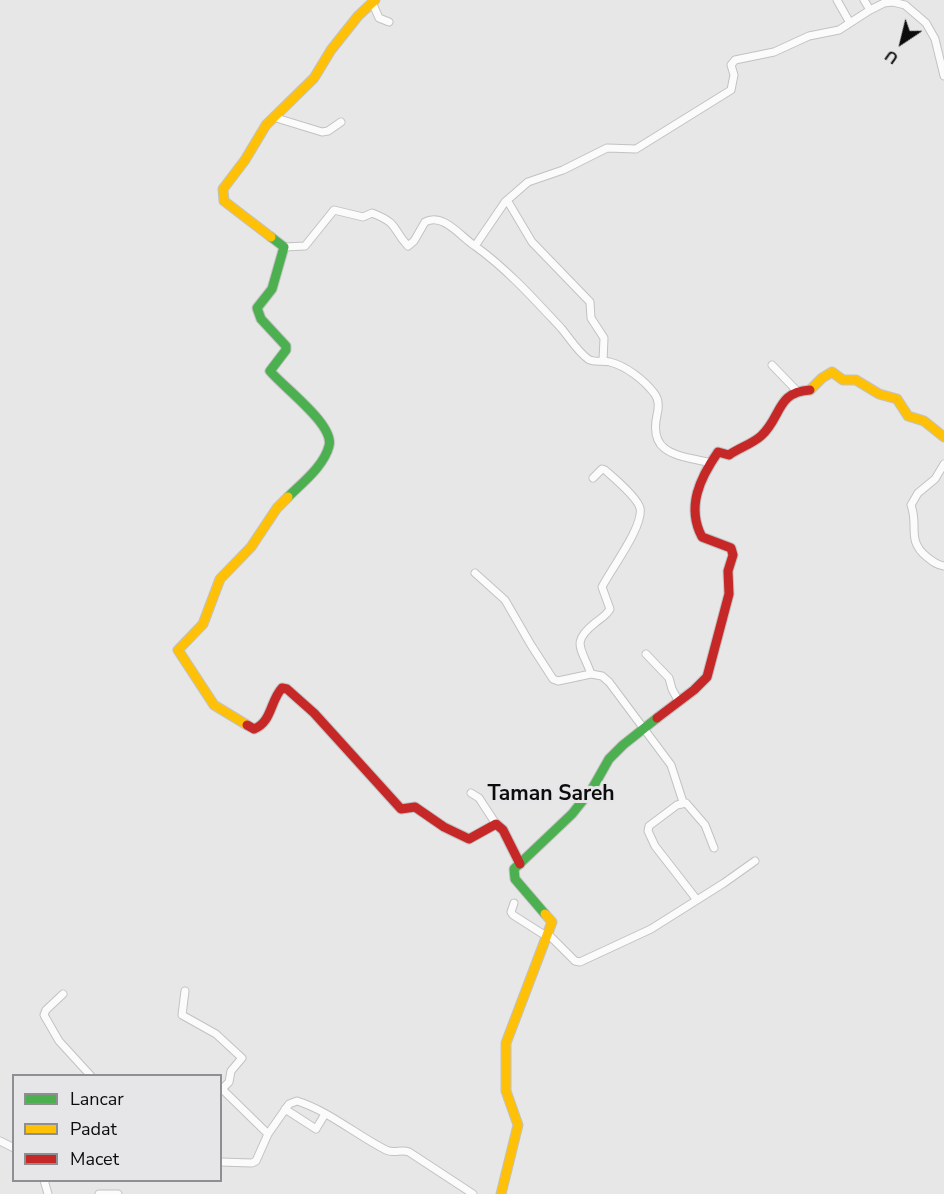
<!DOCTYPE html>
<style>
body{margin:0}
#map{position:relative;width:944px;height:1194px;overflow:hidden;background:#e7e7e7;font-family:"Nunito Sans",sans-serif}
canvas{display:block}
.legend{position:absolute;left:12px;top:1074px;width:210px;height:108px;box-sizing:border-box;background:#e6e6e8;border:2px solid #8e8f90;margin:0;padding:8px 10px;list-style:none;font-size:18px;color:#0b0c0c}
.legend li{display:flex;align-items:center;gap:12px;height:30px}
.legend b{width:30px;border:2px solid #8e8f90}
.north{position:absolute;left:872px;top:12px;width:60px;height:60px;-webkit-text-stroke:4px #e6e6e8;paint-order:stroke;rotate:215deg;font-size:16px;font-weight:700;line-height:24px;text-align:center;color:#0b0c0c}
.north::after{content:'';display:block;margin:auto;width:21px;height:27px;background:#0b0c0c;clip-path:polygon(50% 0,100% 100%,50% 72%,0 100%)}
</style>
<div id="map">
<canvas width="944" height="1194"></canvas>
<ul class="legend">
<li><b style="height:8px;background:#4caf50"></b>Lancar</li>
<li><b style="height:8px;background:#ffc107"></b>Padat</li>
<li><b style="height:8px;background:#c62828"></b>Macet</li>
</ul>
<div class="north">U</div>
</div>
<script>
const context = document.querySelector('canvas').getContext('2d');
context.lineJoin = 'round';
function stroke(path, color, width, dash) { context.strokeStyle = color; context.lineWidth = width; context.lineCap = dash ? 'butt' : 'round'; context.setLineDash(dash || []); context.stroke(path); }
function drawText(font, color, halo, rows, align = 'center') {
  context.font = font + ' "Nunito Sans",sans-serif'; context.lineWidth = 6; context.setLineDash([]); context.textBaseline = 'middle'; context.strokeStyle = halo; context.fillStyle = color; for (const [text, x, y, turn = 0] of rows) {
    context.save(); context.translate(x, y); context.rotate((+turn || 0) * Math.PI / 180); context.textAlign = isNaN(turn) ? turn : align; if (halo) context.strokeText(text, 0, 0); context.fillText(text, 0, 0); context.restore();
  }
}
const street = new Path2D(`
 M837,0L850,23
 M864,0L870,10
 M372,2L379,18L389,22
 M273,117L322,132L328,131L341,122
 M507,200L532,242L590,302L591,318L604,338L603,361
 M475,246C507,269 534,299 561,328C569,337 577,351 588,359C593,363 603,360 610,362C626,366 644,380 654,393C659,399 659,407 657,415C648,456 680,455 711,463
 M284,247L305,246L334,210L363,217L372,213C400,224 391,228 408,246L414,241L425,222C443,212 461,237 475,246L505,202L528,182L563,170L607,148L636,149L731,90L734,75L731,65L735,60L774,52L809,36L839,30L870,10L884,3L893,2L905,5L926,23L935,39L944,76
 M772,365L797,391
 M944,464L935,479L918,493L911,505C919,526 906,540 927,557C933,562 937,565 944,566
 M593,478L602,469L605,470C614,478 637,497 640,508C644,526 611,569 602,587L610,609C606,616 601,618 595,623C570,643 582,648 591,674L602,676L609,682L671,765L683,802
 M475,573L505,600L531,645L553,679L558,681L591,674
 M646,654L669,678L672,689L679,702
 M471,793L479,798L496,824
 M697,900L655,846L648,831L649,826L677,805L686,803L705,825L714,848
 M514,903L511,912L513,915L546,936
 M547,933L575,961L580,962L651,929L724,883L755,861
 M185,991L182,1015L216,1034L242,1058L231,1071L229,1082L222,1089L268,1134L289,1104L297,1101C329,1111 356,1135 386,1150C394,1154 401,1149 409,1152L473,1194
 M63,994L46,1010L44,1015L59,1041L91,1076
 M285,1109L316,1129L325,1114
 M0,1141L14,1148
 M220,1162L252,1163L256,1161L268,1134
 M44,1180L48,1194
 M99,1194H118`);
const fast = new Path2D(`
 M271,237L284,247L272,289L257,308L261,319L286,346V350L270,371C283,387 335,425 329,446C324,466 302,483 288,497
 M545,914L515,879L514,869L572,814L592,789L609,759L623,745L657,718`);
const slow = new Path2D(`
 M271,237L224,201L223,189L245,160L266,125L314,78L331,50L358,16L375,0
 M810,390L822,378L832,372L843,380H856L879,394L897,399L908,416L924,421L944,437
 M247,725L214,705L178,650L203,624L220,579L251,547L277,508L288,497
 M501,1194L518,1125L506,1091V1043L552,922L545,914`);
const jam = new Path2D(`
 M657,718L694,690L707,677L729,594L728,571L733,555L731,548L702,537C686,507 700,478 718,452L729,455C739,448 752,444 761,436C782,417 776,392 810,390
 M247,725L254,729C272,722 270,701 282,688L287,689L314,713L401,809L415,807L444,827L469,839L496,824L503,830L520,864`);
const quarterNames = [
 ["Taman Sareh",551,795]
];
stroke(street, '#c2c2c2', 9);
stroke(fast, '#c2c2c2', 11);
stroke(slow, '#c2c2c2', 11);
stroke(jam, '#c2c2c2', 11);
stroke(street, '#fbfbfb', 7);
stroke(fast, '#4caf50', 9);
stroke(slow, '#ffc107', 9);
stroke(jam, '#c62828', 9);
drawText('bold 21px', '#0b0c0c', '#e6e6e8', quarterNames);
</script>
